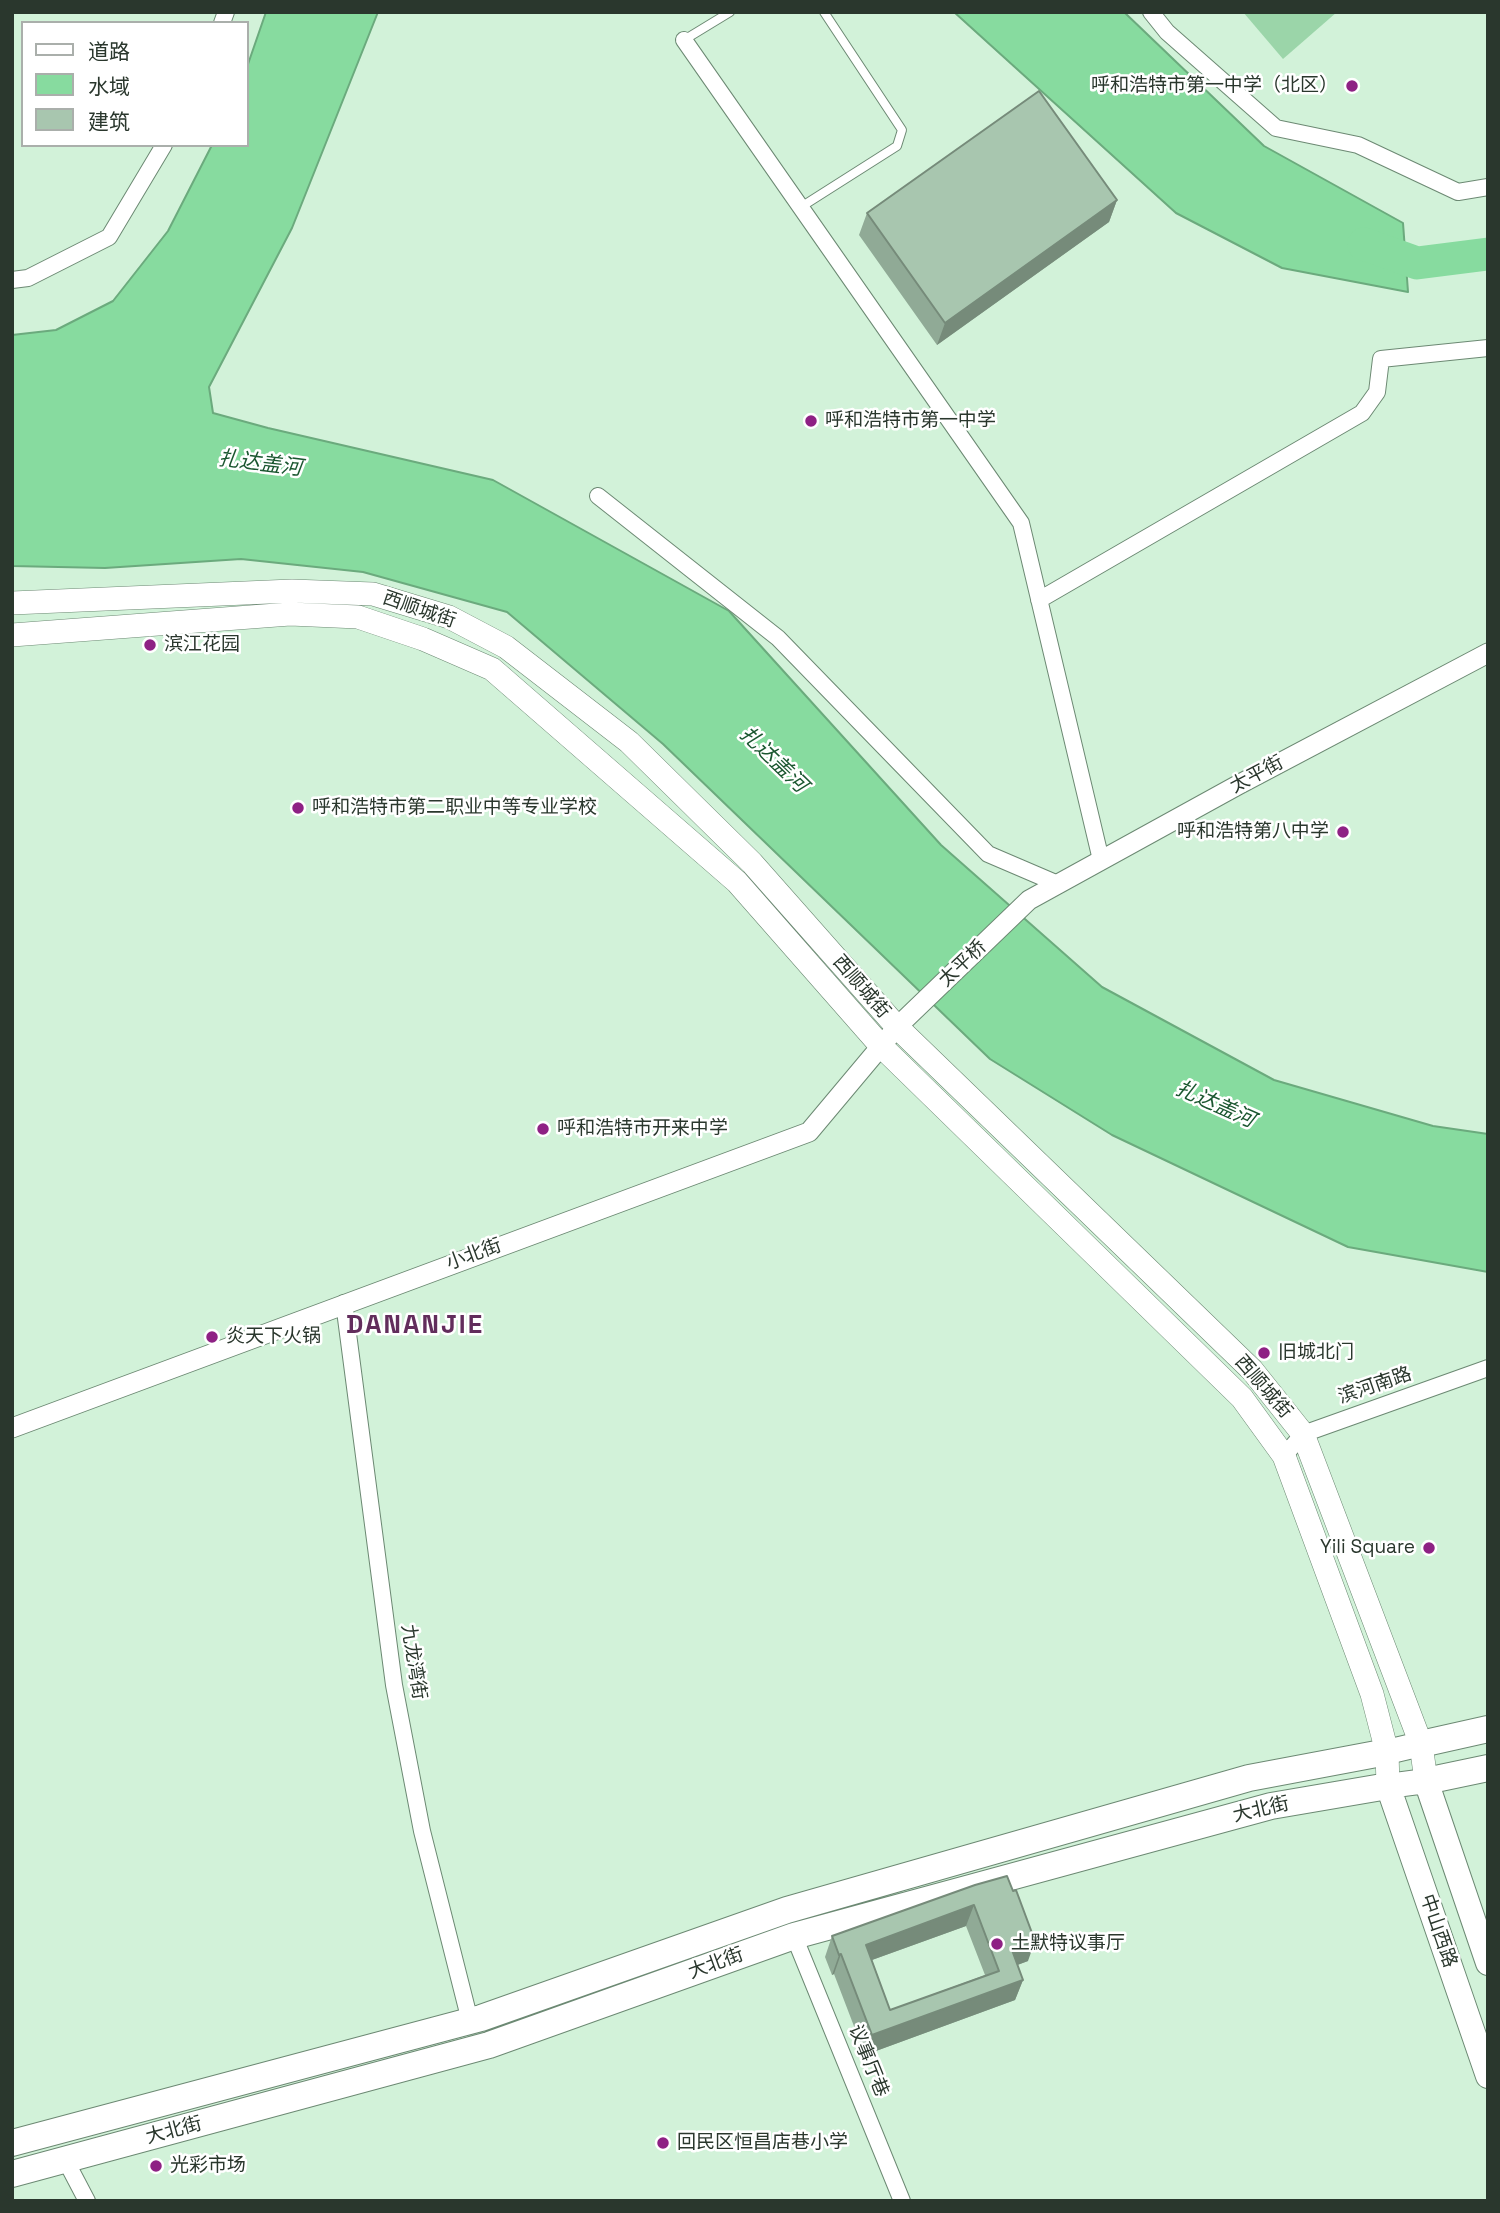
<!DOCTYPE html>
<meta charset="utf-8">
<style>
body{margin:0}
#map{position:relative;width:1500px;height:2213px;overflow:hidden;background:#d2f2d9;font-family:"Space Grotesk","Noto Sans SC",sans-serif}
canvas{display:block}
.frame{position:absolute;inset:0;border:14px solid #2a372d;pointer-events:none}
.legend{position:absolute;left:21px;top:21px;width:228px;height:126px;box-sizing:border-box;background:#fff;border:2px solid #aaafab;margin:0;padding:9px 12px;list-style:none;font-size:21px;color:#2a372d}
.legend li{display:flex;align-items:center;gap:14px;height:35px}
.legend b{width:35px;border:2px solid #aaafab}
</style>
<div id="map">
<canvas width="1500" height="2213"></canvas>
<div class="frame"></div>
<ul class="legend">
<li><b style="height:9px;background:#fff"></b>道路</li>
<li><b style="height:19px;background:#87db9f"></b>水域</li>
<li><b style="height:19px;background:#a8c6af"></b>建筑</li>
</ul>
</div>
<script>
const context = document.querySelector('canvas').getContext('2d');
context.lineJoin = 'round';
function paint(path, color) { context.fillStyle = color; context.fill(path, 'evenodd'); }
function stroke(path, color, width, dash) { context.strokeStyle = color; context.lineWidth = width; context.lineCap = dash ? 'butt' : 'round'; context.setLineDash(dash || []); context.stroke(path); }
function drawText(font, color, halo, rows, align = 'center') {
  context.font = font + ' "Space Grotesk","Noto Sans SC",sans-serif'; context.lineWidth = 5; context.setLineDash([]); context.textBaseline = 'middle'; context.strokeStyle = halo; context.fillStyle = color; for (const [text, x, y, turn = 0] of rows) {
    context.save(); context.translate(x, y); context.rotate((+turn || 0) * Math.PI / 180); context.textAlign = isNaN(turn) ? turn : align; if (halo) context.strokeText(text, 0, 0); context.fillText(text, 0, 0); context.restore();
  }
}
const green = new Path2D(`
 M1243,12H1337L1283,59Z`);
const water = new Path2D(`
 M266,12H378L292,228L209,387L213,413L268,428L493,480L729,611L941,845L1102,987L1274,1080L1433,1126L1488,1134V1272L1348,1247L1112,1135L990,1059L663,744L507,612L363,572L241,559L105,568L12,566V335L56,330L113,301L168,231L212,145H247V67Z
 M954,12H1124L1264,146L1403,223L1408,292L1282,268L1176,213Z`);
const river = new Path2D(`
 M1364,244L1417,263L1488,254`);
const service = new Path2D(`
 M684,40L730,12
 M801,207L897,146L902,130L824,12`);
const minor = new Path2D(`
 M1151,12L1167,32L1276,128L1358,145L1458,192L1488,187
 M222,23L226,12
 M684,40L1021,523L1101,860
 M12,280L28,278L109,237L164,145
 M598,496L778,638L988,854L1058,884
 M1039,600L1362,413L1377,392L1381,359L1488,348
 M344,1303L394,1685L422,1831L470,2021
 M1284,1456L1303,1434L1488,1368
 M794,1936L902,2201
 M66,2161L87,2201`);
const tertiary = new Path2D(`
 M12,1428L809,1132L897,1027L1029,900L1238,785L1488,653`);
const secondary = new Path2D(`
 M12,603L292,591L373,594L449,617L506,647L629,742L752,863L897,1027L1252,1370L1303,1434L1421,1744L1426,1781
 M12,635L290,614L358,617L423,639L492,669L737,882L881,1046L1242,1398L1284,1456L1372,1694L1387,1752L1388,1786`);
const primary = new Path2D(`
 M1387,1752L1421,1744
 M1488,1963L1426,1781L1388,1786L1488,2076`);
const trunk = new Path2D(`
 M1421,1744L1488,1729
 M1426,1781L1488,1768
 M12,2143L481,2018L787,1910L1249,1778L1387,1752
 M12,2174L489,2045L794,1936L1271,1806L1388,1786`);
const wall = new Path2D(`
 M1117,200L1109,222L937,345L859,235L867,213Z
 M975,1885L1028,1961L1017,1965L1023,1980L1015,2000L865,2055L834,1974L832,1975L825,1957L832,1936ZM966,1926L985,1975L890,2010L872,1960Z`);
const shadedWall = new Path2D(`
 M1117,200L1109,222L937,345L945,323Z
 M974,1905L966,1926L858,1965L866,1945Z
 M1035,1941L1028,1961L1004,1970L1012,1950Z
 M841,1954L834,1974L832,1975L839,1955Z
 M1023,1980L1015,2000L865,2055L872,2035Z`);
const building = new Path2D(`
 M1039,91L1117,200L945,323L867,213Z
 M1007,1876L1013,1891L1016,1890L1035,1941L1012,1950L1023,1980L872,2035L841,1954L839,1955L832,1936L975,1885ZM974,1905L999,1971L890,2010L866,1945Z`);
const markers = [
 [1352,86,7,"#8e2184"],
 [811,421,7,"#8e2184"],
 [150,645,7,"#8e2184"],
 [298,808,7,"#8e2184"],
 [1343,832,7,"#8e2184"],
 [543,1129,7,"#8e2184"],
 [212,1337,7,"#8e2184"],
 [1264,1353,7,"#8e2184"],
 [1429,1548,7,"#8e2184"],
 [997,1944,7,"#8e2184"],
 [663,2143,7,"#8e2184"],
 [156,2166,7,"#8e2184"]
];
const poiNames = [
 ["呼和浩特市第一中学（北区）",1338,86,"right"],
 ["呼和浩特市第一中学",825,421],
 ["滨江花园",164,645],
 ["呼和浩特市第二职业中等专业学校",312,808],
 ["呼和浩特第八中学",1329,832,"right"],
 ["呼和浩特市开来中学",557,1129],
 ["炎天下火锅",226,1337],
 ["旧城北门",1278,1353],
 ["Yili Square",1415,1548,"right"],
 ["土默特议事厅",1011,1944],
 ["回民区恒昌店巷小学",677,2143],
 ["光彩市场",170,2166]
];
const streetNames = [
 ["西顺城街",419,610,19],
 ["太平街",1257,775,-28],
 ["太平桥",963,964,-44],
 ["西顺城街",861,987,49],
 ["小北街",474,1255,-20],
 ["滨河南路",1375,1386,-19],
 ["西顺城街",1263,1387,49],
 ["九龙湾街",413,1662,81],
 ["大北街",1261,1810,-13],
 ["中山西路",1438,1931,71],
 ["大北街",716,1964,-20],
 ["议事厅巷",868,2061,68],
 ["大北街",174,2131,-15]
];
const waterNames = [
 ["扎达盖河",260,464,7],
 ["扎达盖河",773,760,44],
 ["扎达盖河",1215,1105,24]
];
const districtNames = [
 ["DANANJIE",415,1326]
];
paint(green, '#9bd5a9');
paint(water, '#87db9f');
stroke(water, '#6baa7d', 2);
stroke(river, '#87db9f', 33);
stroke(service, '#6c8973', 10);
stroke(minor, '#6c8973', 18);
stroke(tertiary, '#6c8973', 21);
stroke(secondary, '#6c8973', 24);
stroke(primary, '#6c8973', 26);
stroke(trunk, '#6c8973', 28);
stroke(service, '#fff', 8);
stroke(minor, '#fff', 16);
stroke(tertiary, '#fff', 19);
stroke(secondary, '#fff', 23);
stroke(primary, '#fff', 24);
stroke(trunk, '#fff', 26);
paint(wall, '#90aa96');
paint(shadedWall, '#768b7a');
paint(building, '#a8c6af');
stroke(building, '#768b7a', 2);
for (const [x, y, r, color] of markers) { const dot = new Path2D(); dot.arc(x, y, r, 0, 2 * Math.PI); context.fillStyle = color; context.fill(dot); stroke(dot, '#fff', 2.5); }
drawText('19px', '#2a372d', '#fff', poiNames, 'left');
drawText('19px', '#2a372d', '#fff', streetNames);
drawText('italic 21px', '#1b5730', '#fff', waterNames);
context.letterSpacing = '2px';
drawText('bold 26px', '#622d5c', '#fff', districtNames);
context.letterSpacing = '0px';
</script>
